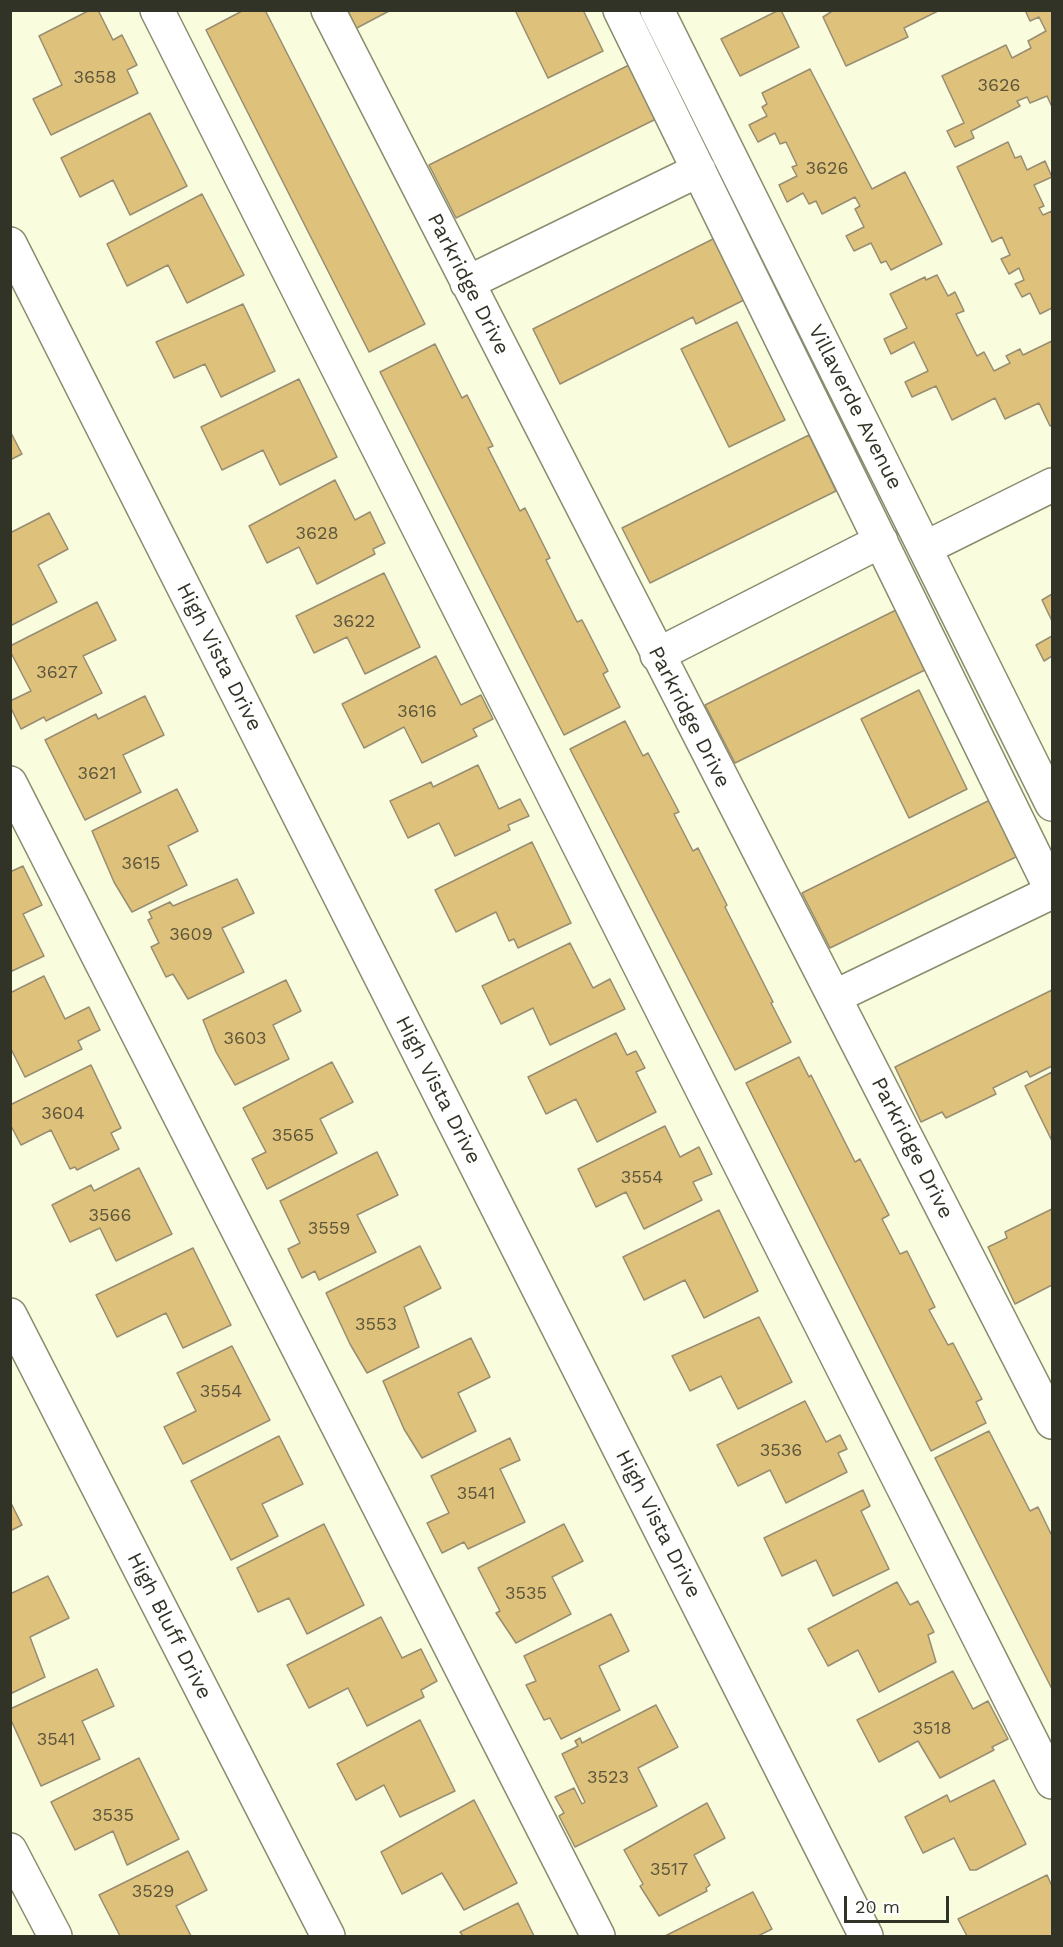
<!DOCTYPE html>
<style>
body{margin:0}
#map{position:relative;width:1063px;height:1947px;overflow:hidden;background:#fafddd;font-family:"Work Sans",sans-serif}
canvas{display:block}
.frame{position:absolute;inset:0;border:12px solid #323327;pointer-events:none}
.scale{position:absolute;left:844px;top:1896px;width:105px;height:27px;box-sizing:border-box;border:3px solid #323327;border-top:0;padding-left:8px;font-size:18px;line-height:21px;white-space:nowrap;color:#323327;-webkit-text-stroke:4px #fff;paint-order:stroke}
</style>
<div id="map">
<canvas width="1063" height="1947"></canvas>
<div class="frame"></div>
<div class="scale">20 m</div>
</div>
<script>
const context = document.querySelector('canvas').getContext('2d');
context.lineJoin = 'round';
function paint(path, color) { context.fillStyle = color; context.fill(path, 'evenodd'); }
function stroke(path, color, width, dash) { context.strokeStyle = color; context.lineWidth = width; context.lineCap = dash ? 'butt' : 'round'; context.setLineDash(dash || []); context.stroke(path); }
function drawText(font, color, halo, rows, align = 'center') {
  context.font = font + ' "Work Sans",sans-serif'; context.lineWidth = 4.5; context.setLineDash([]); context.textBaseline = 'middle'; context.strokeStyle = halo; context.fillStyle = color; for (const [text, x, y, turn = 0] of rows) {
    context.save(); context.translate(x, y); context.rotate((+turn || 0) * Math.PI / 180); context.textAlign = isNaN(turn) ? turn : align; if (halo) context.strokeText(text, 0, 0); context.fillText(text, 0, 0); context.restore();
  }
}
const building = new Path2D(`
 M90,10H98L113,40L122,35L137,65L127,70L138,93L51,135L33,99L62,85L39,36Z
 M244,10H265L425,324L369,352L206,30Z
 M344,10H391L353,30Z
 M515,10H583L603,51L548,78Z
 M779,10H781L799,47L740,76L721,39Z
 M834,10H940L904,28L908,37L846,66L823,17Z
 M1025,10H1052V107L1047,96L1030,103L1027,97L1017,101L1020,106L971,131L974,138L955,147L947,131L964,123L942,76L1006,45L1012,58L1031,48L1028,41L1046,31L1039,17L1030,21Z
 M633,63L660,117L456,218L429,165Z
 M810,69L872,189L905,172L942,244L891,270L886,261L881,263L871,243L854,251L846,236L864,227L855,209L860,206L855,197L822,214L816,201L809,204L803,193L787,202L779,185L797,176L792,167L797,165L786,142L780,144L775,133L758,142L749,125L767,116L762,107L767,104L762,93Z
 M150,113L187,186L130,215L113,180L80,197L61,158Z
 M1008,142L1015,158L1021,156L1027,170L1045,161L1052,177L1034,185L1044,206L1039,208L1043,215L1052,211V308L1040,314L1030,293L1022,297L1015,284L1024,280L1019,268L1009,274L1001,259L1010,255L1002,237L992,242L957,167Z
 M202,194L244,275L187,303L168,265L127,286L107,244Z
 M717,237L748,298L696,324L693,317L560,384L533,329Z
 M937,275L948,296L955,292L964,311L956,314L977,356L984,352L994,371L1010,363L1006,356L1020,349L1023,355L1052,341V425L1050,426L1039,403L1005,419L995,398L952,420L936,386L912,397L905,382L928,371L914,342L891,354L884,339L907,328L890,294L925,277L926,280Z
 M243,304L275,371L221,397L205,364L174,378L156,342Z
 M737,322L785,420L729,447L681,349Z
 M435,344L462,398L467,395L493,446L488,448L520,511L525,508L550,558L546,560L577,622L582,620L608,671L603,674L620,707L564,735L380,372Z
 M299,379L337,457L280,485L263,450L222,470L201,427Z
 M10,431L22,454L10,460Z
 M809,435L836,491L650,583L622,528Z
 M335,480L355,520L370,512L385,543L373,549L375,554L317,584L299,547L267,563L249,526Z
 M49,513L68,549L38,565L57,602L10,626V533Z
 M384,573L420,647L365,674L347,637L314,653L296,616Z
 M1052,594V621L1042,600Z
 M97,602L116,640L83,656L102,693L46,721L44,717L21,729L10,706V701L31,691L10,651V646Z
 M900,608L929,668L735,763L705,705Z
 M1052,636V656L1044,661L1036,645Z
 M436,656L461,705L481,695L493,719L473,729L477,736L422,763L404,727L364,748L342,704Z
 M919,690L967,789L909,818L861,719Z
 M145,696L164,735L123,755L141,792L85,820L45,740L96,714L98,719Z
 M625,721L643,756L648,753L679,812L674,814L693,851L698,848L727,905L725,907L773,1002L771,1003L791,1042L735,1070L570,749Z
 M478,765L499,809L520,799L529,816L508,825L510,830L455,856L439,823L408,838L390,801L431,782L433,787Z
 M177,789L198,831L168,846L187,885L132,912L114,882L92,831Z
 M992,799L1020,855L830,948L802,893Z
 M532,842L571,923L518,948L514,939L509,941L496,912L456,932L435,890Z
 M23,866L42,905L23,914L44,956L10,972V872Z
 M237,879L254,913L222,928L244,972L188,999L173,974L166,977L151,947L159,943L148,920L152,918L149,912L170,902L173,906Z
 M570,943L593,988L610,979L625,1009L550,1045L533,1008L501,1024L482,986Z
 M44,976L65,1019L89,1007L100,1030L78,1041L82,1049L25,1077L10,1047V993Z
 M286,980L301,1011L273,1025L289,1059L235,1085L216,1052L203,1020Z
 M1052,990V1066L1030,1077L1027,1071L993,1088L996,1094L946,1118L942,1112L921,1122L895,1067Z
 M616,1033L627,1055L636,1051L645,1068L636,1072L656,1112L597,1142L576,1099L546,1114L528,1077Z
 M799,1057L809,1077L811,1075L855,1162L860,1159L889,1215L882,1219L900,1254L907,1251L935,1307L929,1310L948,1345L953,1343L982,1399L976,1402L986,1423L931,1451L746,1083Z
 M332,1062L353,1102L320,1119L337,1153L267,1189L252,1159L266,1152L243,1108Z
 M91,1065L121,1128L111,1133L119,1149L77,1170L75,1167L70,1169L51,1130L21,1145L10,1124V1105Z
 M1052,1072V1141L1025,1086Z
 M665,1126L680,1157L699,1147L712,1174L693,1182L702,1200L644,1229L626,1192L596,1207L578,1169Z
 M377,1152L398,1195L357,1215L376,1252L319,1280L315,1271L302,1278L288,1249L300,1243L280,1201Z
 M139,1168L172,1234L116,1261L100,1228L70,1242L52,1205L91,1185L94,1191Z
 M1052,1209V1285L1015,1304L988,1247L1007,1238L1005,1232Z
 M719,1210L758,1291L704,1318L685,1280L644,1300L623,1257Z
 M420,1246L441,1288L404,1307L419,1347L367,1373L350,1344L326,1293Z
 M193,1248L231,1325L183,1348L166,1313L117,1337L96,1295Z
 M759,1317L792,1382L738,1409L721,1376L690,1391L672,1356Z
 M471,1338L490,1377L458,1393L476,1431L422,1458L404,1429L383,1381Z
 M232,1346L270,1420L183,1464L164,1427L196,1411L177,1373Z
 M805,1401L826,1442L840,1435L847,1449L838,1453L847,1472L786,1503L770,1470L738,1486L717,1445Z
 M989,1431L1030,1511L1038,1507L1052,1536V1689L935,1458Z
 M279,1436L303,1484L262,1504L278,1536L231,1560L191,1481Z
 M510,1438L520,1460L500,1469L525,1522L468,1549L464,1542L442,1553L427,1523L449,1513L431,1476Z
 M863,1490L870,1506L861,1511L889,1569L833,1596L816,1560L782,1576L764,1538Z
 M10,1501L22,1525L10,1531Z
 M324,1524L364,1605L307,1634L289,1598L258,1612L237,1568Z
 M564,1524L583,1561L552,1577L571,1614L516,1643L496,1613L500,1611L478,1568Z
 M48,1576L69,1618L30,1637L45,1677L10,1694V1594Z
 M897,1582L910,1605L918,1601L934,1632L928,1635L936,1662L879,1692L858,1650L828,1666L808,1629Z
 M611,1614L629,1651L599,1666L620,1710L561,1739L550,1718L544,1720L526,1685L536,1681L524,1656Z
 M381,1617L402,1658L421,1649L437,1681L421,1690L424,1697L367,1726L348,1688L309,1708L287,1665Z
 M97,1669L114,1706L82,1721L100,1759L41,1786L10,1718V1709Z
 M953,1671L973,1709L988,1701L1008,1739L992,1747L994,1750L940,1778L918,1741L879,1762L857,1720Z
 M656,1705L678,1747L638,1768L657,1806L575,1847L559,1816L564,1813L555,1797L574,1788L582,1804L585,1802L562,1754L578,1746L575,1741L580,1738L582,1743Z
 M420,1720L455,1791L400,1817L384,1785L356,1800L337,1764Z
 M139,1758L179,1839L127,1865L113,1831L75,1850L51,1802Z
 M994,1780L1026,1844L976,1870H970L954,1838L923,1853L905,1817L947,1795L950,1802Z
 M474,1800L517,1883L464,1910L442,1873L402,1894L381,1852Z
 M707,1803L725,1838L694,1855L710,1885L706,1888L707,1891L659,1916L640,1886L643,1884L624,1850Z
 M188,1851L207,1890L176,1906L191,1936H120L99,1895Z
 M1047,1875L1052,1886V1936H967L958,1919Z
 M753,1892L772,1929L758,1936H665Z
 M518,1903L534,1936H463L460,1932Z`);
const minor = new Path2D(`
 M157,10L1052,1782
 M328,10L1052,1422
 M620,10L1052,891
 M657,10L1052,804
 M10,244L866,1936
 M467,283L699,170
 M925,548L1052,485
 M657,655L881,541
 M10,783L598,1936
 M834,997L1052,892
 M10,1315L328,1936
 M10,1850L55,1936`);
const numberNames = [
 ["3658",95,78],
 ["3626",999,86],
 ["3626",827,169],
 ["3628",317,534],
 ["3622",354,622],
 ["3627",57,673],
 ["3616",417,712],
 ["3621",97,774],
 ["3615",141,864],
 ["3609",191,935],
 ["3603",245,1039],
 ["3604",63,1114],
 ["3565",293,1136],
 ["3554",642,1178],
 ["3566",110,1216],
 ["3559",329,1229],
 ["3553",376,1325],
 ["3554",221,1392],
 ["3536",781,1451],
 ["3541",476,1494],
 ["3535",526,1594],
 ["3518",932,1729],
 ["3541",56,1740],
 ["3523",608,1778],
 ["3535",113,1816],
 ["3517",669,1870],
 ["3529",153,1892]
];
const streetNames = [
 ["Parkridge Drive",468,284,63],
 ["Villaverde Avenue",855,407,63],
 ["High Vista Drive",219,657,63],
 ["Parkridge Drive",689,717,63],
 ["High Vista Drive",438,1090,63],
 ["Parkridge Drive",912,1148,63],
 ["High Vista Drive",658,1524,63],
 ["High Bluff Drive",169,1626,63]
];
paint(building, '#dec17a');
stroke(building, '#988d72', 1.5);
stroke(minor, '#8a8c70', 36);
stroke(minor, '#fff', 33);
drawText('18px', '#5d563c', null, numberNames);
drawText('21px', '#323327', '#fff', streetNames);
</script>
